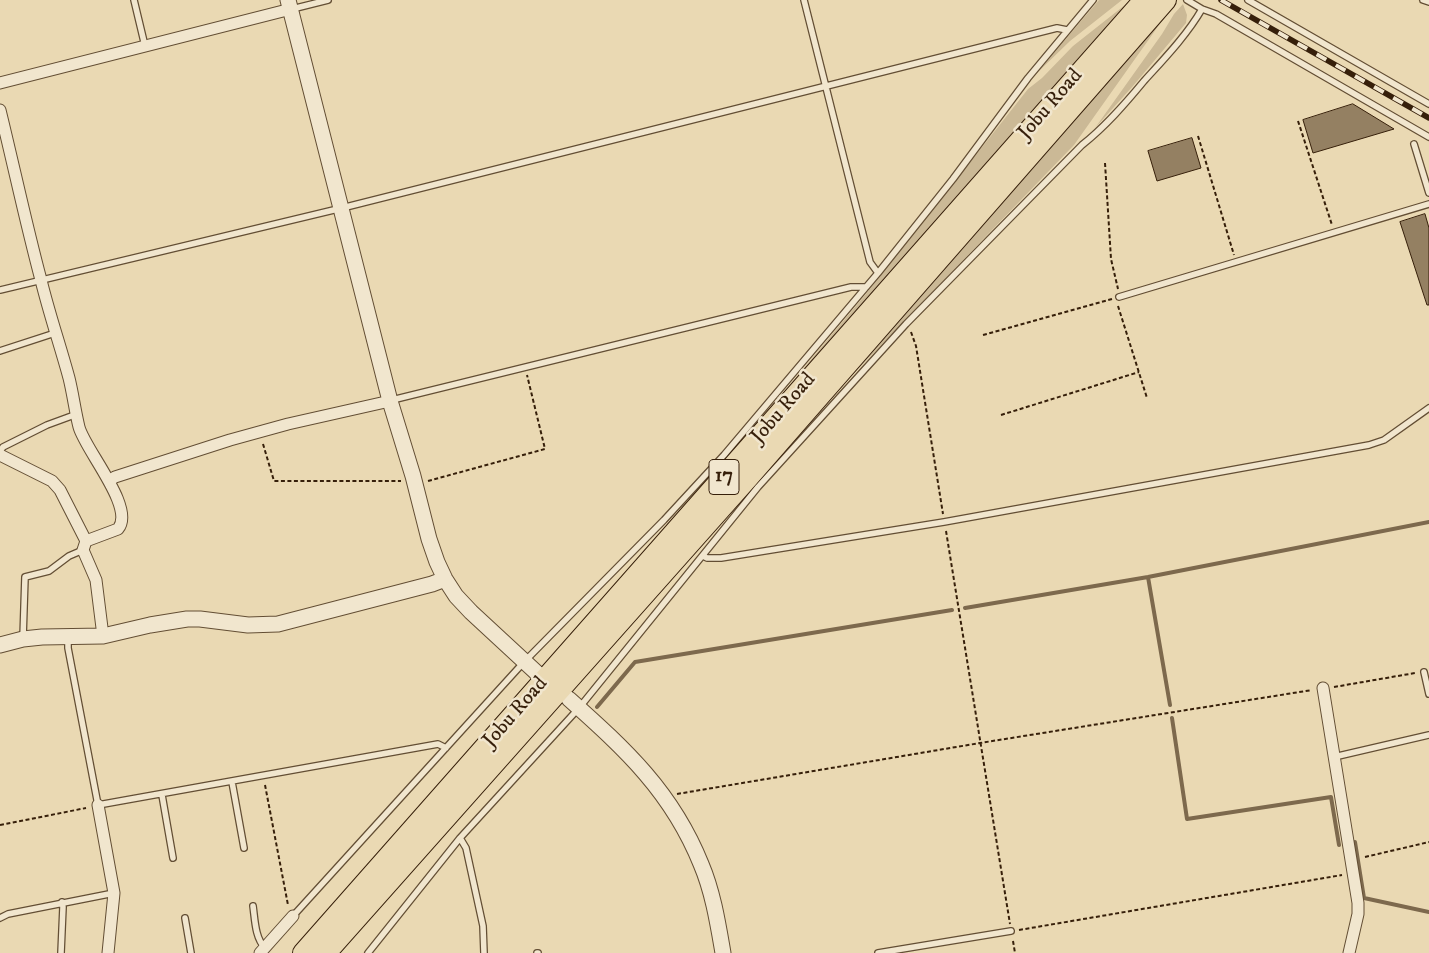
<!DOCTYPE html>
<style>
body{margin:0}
canvas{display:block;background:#ead9b3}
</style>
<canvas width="1429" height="953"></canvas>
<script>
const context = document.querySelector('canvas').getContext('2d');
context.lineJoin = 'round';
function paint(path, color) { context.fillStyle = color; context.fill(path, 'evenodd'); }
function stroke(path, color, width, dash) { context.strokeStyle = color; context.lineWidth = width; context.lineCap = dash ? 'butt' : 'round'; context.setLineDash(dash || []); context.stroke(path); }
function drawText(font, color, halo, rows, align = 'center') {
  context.font = font + ' "IM FELL DW Pica",serif'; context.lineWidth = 5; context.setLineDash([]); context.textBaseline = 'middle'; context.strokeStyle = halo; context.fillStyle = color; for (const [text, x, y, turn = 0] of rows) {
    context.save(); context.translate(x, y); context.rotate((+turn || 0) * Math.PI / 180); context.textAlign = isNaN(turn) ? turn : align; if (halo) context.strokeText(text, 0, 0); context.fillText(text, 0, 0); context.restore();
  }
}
const green = new Path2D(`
 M1099,0H1122L1070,41L1037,73Z
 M1130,1L790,388L788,387L866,294L1028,89L1042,78L1073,46Z
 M1183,4L1187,15L1186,23L1133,86L1095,128L1162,34L1174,14Z
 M1164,18L1074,145L806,423L1030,171Z`);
const stream = new Path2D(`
 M1148,577L1170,705
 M965,608L1148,577L1429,522
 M597,707L635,662L952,610
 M1172,718L1187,819L1331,797L1339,845
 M1355,842L1364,898L1429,912`);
const building = new Path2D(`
 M1353,104L1394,129L1313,153L1303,120Z
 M1192,138L1201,168L1157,181L1148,151Z
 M1425,214L1429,228V305H1427L1400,222Z`);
const path = new Path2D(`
 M1298,121L1332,225
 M1198,136L1234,255
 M1105,163L1111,259L1118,289
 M1118,306L1147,398
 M911,332L916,346L943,514
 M983,335L1112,299
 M1001,415L1139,372
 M263,444L274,481H401
 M428,481L545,449L527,375
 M946,531L1010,924
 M1334,687L1415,673
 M265,785L288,905
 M677,794L980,743L1312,690
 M0,825L86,808
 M1365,857L1429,842
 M1019,930L1342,875
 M1013,941L1015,953`);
const service = new Path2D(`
 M134,0L145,46
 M804,0L870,262L878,273
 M1187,0L1202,9L1216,14L1429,137
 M1248,0L1429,104
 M1423,0L1429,2
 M292,9L328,0
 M1414,144L1429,193
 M0,290L342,208L1057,28L1067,30
 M1119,297L1429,204
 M0,351L55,333
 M392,400L851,287H866
 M0,451L3,447L47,425L77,414
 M703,556L707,558H721L944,522L1369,445L1384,440L1429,408
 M23,638L25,577L49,571L69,556L83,550
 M68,638V648L98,805L438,744L446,748
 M1424,672L1429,694
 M1334,757L1429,735
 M232,782L244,848
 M162,795L173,858
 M460,838L466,848L483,926L484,953
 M253,906C255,920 255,938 265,948
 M293,916L524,662L664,520L724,455L878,273L953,179L1028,78L1093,0
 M0,918L8,914L114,893
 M185,918L191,953
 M61,953L63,907L62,902
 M368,953L460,838L579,708L758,487L906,324L1082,145C1106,126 1125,104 1144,81C1164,59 1187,35 1202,9
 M537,953H538
 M878,953L1011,931`);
const minor = new Path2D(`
 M0,83L291,9
 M0,110C14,167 26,224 41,280C49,313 60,345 69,378C73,394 75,411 79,427C85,450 136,508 118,529L86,541
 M0,455L52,481L60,490L86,541L83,550L96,580L103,636
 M110,480L115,477L230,440L288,424L390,401
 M1323,688L1358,903V914L1349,953
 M98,805L114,893L108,953
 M260,953L293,916`);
const tertiary = new Path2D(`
 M288,0L390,401L413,476L429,539L437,562L445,579L456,596L471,612L538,674
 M0,645L23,639L42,637L103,636L150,625L187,619H200L248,625L278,624L432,584L445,579
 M569,699C626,750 672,792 701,864C713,892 718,924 723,953`);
const trunk = new Path2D(`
 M303,953L1144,0
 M326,953L748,478L1166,0`);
const rail = new Path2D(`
 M1221,0L1429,118`);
const shields = [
 [724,477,30]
];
const shieldNames = [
 ["17",724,477]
];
const streetNames = [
 ["Jobu Road",1051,105,-49],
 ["Jobu Road",784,409,-49],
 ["Jobu Road",516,713,-49]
];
paint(green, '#cbb996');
stroke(stream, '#7d694d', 4);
paint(building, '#948062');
stroke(building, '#361f0a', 1);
stroke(service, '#634e34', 8);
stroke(minor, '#634e34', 13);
stroke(tertiary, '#634e34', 17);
stroke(trunk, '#361f0a', 22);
stroke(path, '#361f0a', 2, [4, 2.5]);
stroke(service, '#f1e6ce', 5.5);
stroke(minor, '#f1e6ce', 11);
stroke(tertiary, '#f1e6ce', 15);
stroke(trunk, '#ead9b3', 20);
stroke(rail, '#361f0a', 5.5);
stroke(rail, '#f1e6ce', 4, [11]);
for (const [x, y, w] of shields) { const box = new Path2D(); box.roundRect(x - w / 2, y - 17.5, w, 35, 4); context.fillStyle = '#f1e6ce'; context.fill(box); stroke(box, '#361f0a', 1); }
drawText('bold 20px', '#361f0a', null, shieldNames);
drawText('21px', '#361f0a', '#f1e6ce', streetNames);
</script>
